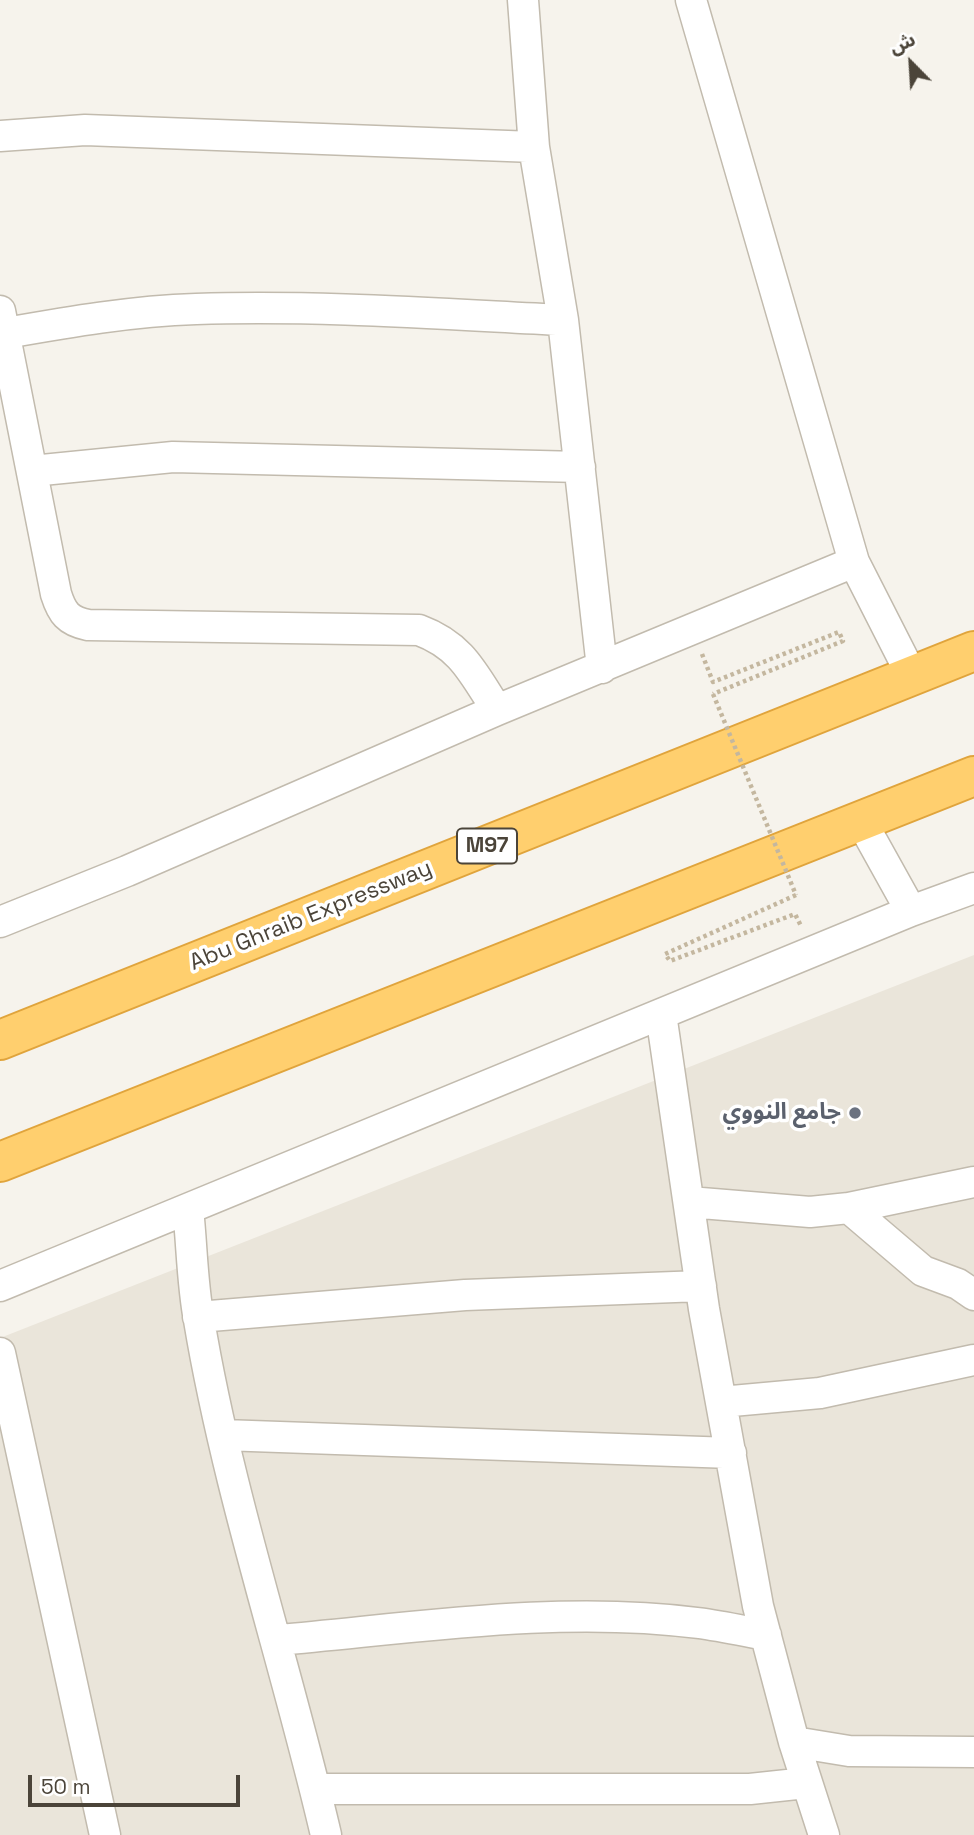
<!DOCTYPE html>
<meta charset="utf-8">
<style>
body{margin:0}
#map{position:relative;width:974px;height:1835px;overflow:hidden;background:#f6f3ec;font-family:"Space Grotesk","Noto Sans Arabic",sans-serif}
canvas{display:block}
.north{position:absolute;left:876px;top:28px;width:70px;height:70px;-webkit-text-stroke:5px #fff;paint-order:stroke;rotate:336deg;font-size:19px;font-weight:700;line-height:28px;text-align:center;color:#4b4439}
.north::after{content:'';display:block;margin:auto;width:24px;height:32px;background:#4b4439;clip-path:polygon(50% 0,100% 100%,50% 72%,0 100%)}
.scale{position:absolute;left:28px;top:1775px;width:212px;height:32px;box-sizing:border-box;border:4px solid #4b4439;border-top:0;padding-left:9px;font-size:21px;line-height:24px;white-space:nowrap;color:#4b4439;-webkit-text-stroke:5px #fff;paint-order:stroke}
</style>
<div id="map">
<canvas width="974" height="1835"></canvas>
<div class="north">ش</div>
<div class="scale">50 m</div>
</div>
<script>
const context = document.querySelector('canvas').getContext('2d');
context.lineJoin = 'round';
function paint(path, color) { context.fillStyle = color; context.fill(path, 'evenodd'); }
function stroke(path, color, width, dash) { context.strokeStyle = color; context.lineWidth = width; context.lineCap = dash ? 'butt' : 'round'; context.setLineDash(dash || []); context.stroke(path); }
function drawText(font, color, halo, rows, align = 'center') {
  context.font = font + ' "Space Grotesk","Noto Sans Arabic",sans-serif'; context.lineWidth = 7; context.setLineDash([]); context.textBaseline = 'middle'; context.strokeStyle = halo; context.fillStyle = color; for (const [text, x, y, turn = 0] of rows) {
    context.save(); context.translate(x, y); context.rotate((+turn || 0) * Math.PI / 180); context.textAlign = isNaN(turn) ? turn : align; if (halo) context.strokeText(text, 0, 0); context.fillText(text, 0, 0); context.restore();
  }
}
const residential = new Path2D(`
 M974,955V1835H0V1338Z`);
const path = new Path2D(`
 M702,654L713,682L839,632L843,641L713,694
 M796,895L665,954L670,961L795,914L801,926`);
const street = new Path2D(`
 M523,0L534,147L563,320L602,668
 M691,0L854,562L912,676
 M0,136L85,130L534,147
 M0,311L56,594C62,613 68,621 88,625L419,630C462,646 473,673 497,710
 M6,333C69,322 132,311 196,309C318,305 441,314 563,320
 M32,471L173,457L580,467
 M861,821L911,911L974,888
 M0,922L127,871L497,710L854,562
 M661,1014L704,1309L758,1606L794,1742L824,1835
 M689,1202L810,1212L849,1208L974,1182
 M849,1208L923,1271L958,1284L974,1295
 M188,1209C192,1245 192,1283 199,1320C228,1494 286,1663 326,1835
 M0,1286L911,911
 M198,1317L465,1295L701,1286
 M0,1353L105,1835
 M721,1402L820,1393L974,1360
 M223,1435L731,1453
 M278,1640C415,1628 560,1605 698,1623C721,1626 744,1631 766,1635
 M794,1742L849,1751L974,1752
 M315,1789H750L806,1783`);
const highway = new Path2D(`
 M0,1040L974,651
 M0,1162L974,776`);
const pathBridge = new Path2D(`
 M713,694L796,895`);
const markers = [
 [855,1113,7,"#6b7280"]
];
const shields = [
 [487,846,60]
];
const shieldNames = [
 ["M97",487,846]
];
const streetNames = [
 ["Abu Ghraib Expressway",311,916,-22]
];
const worshipNames = [
 ["جامع النووي",841,1113]
];
paint(residential, '#eae5da');
stroke(street, '#c2bbae', 33);
stroke(highway, '#e0a43c', 42);
stroke(path, '#c4b79f', 4.5, [3.5, 3.5]);
stroke(street, '#fff', 30);
stroke(highway, '#ffcf6e', 38);
stroke(pathBridge, '#c4b79f', 4.5, [3.5, 3.5]);
for (const [x, y, r, color] of markers) { const dot = new Path2D(); dot.arc(x, y, r, 0, 2 * Math.PI); context.fillStyle = color; context.fill(dot); stroke(dot, '#fff', 2.5); }
for (const [x, y, w] of shields) { const box = new Path2D(); box.roundRect(x - w / 2, y - 17.5, w, 35, 5); context.fillStyle = '#fff'; context.fill(box); stroke(box, '#4b4439', 2); }
drawText('bold 21px', '#4b4439', null, shieldNames);
drawText('23px', '#4b4439', '#fff', streetNames);
drawText('bold 23px', '#5b616d', '#fff', worshipNames, 'right');
</script>
